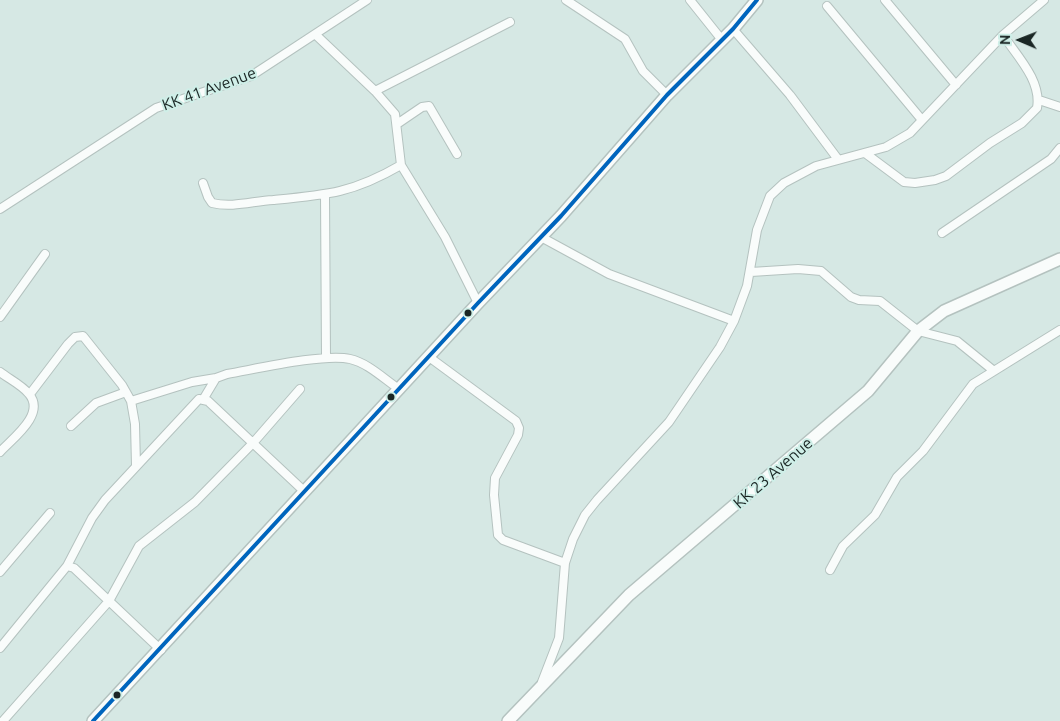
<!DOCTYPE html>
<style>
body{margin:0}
#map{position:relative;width:1060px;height:721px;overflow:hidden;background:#d6e8e4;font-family:Ubuntu,sans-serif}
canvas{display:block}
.north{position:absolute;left:995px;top:15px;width:50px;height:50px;-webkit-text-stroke:4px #cfefe8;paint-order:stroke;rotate:271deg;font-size:14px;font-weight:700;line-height:20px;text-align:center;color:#1a2624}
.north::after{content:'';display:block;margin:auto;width:18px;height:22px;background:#1a2624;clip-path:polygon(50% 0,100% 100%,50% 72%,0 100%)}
</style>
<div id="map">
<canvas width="1060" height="721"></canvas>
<div class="north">N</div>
</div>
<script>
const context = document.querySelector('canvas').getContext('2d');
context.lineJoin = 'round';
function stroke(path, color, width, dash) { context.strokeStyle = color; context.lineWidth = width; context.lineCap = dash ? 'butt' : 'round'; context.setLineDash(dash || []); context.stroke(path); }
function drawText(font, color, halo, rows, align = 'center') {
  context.font = font + ' Ubuntu,sans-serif'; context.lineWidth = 4; context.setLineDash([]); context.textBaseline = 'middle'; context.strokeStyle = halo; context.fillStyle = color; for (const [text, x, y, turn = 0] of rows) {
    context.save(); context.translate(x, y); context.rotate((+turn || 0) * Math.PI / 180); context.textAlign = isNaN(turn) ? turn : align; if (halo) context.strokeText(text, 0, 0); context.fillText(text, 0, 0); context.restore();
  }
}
const street = new Path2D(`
 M566,0L625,39L643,71L667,95
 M690,0L722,40
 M885,0L956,85
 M827,6L922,120
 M733,29L790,95L837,158
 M316,35L375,91L395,114L401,165L445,237L478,303
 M375,91L510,22
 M1039,100L1060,107
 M397,124L422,107L429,106L457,154
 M865,153L904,182L915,183L935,180L946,176L990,143L1022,123L1037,108C1042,81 1017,56 1003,35
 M203,183L208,197L212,203C233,208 253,201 273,200C327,195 353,193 401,165
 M325,194L326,358
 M0,209L156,108L251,76L367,0
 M942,233L1051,159L1060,148
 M541,237L609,274L734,321
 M751,272L798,269L821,271L851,297L859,300L880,301L918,331L957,341L994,371
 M0,317L45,254
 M429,357L516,421L519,428L518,435L495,478L494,495L498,535L503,540L565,563
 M0,372C9,379 22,385 29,394C46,414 13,438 0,452
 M30,394L68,344L75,337L83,336L122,385L131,401L135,424L136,466
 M204,398L216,378L227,374C256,369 325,353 350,359C368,363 384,379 399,389
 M131,401L192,382L216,378
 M71,426L96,403L126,392
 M67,566L92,518L105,500L199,399L208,401L305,492
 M830,570L843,546L875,515L897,477L923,451L973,384L1060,330
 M0,572L50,513
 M0,648L67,566L74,568L161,650
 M542,682L559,638L565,563L573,539L585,515L597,500L669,422L720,347L734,321L747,286L757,230L770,196L784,183L816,166L886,147L910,133L1003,35L1044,0
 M3,721L109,601L139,546L195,502L253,443L300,389`);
const secondary = new Path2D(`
 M93,721L478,303L561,216L667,95L733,29L757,0
 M508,721L629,595L868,391L918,331L944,311L1060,259`);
const bus1 = new Path2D(`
 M93,721L478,303L561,216L667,95L733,29L757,0`);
const markers = [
 [468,313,4.5,"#1a2624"],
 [391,397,4.5,"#1a2624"],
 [117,695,4.5,"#1a2624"]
];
const streetNames = [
 ["KK 41 Avenue",209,89,-20],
 ["KK 23 Avenue",773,473,-41]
];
stroke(street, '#b4c2bf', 10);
stroke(secondary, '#b4c2bf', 14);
stroke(street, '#f9fcfb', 8);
stroke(secondary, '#f9fcfb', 11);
stroke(bus1, '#0065bd', 4);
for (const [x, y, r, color] of markers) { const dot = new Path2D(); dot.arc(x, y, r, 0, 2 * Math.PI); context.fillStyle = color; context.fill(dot); stroke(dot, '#cfefe8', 2); }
drawText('16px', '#1a2624', '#cfefe8', streetNames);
</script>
